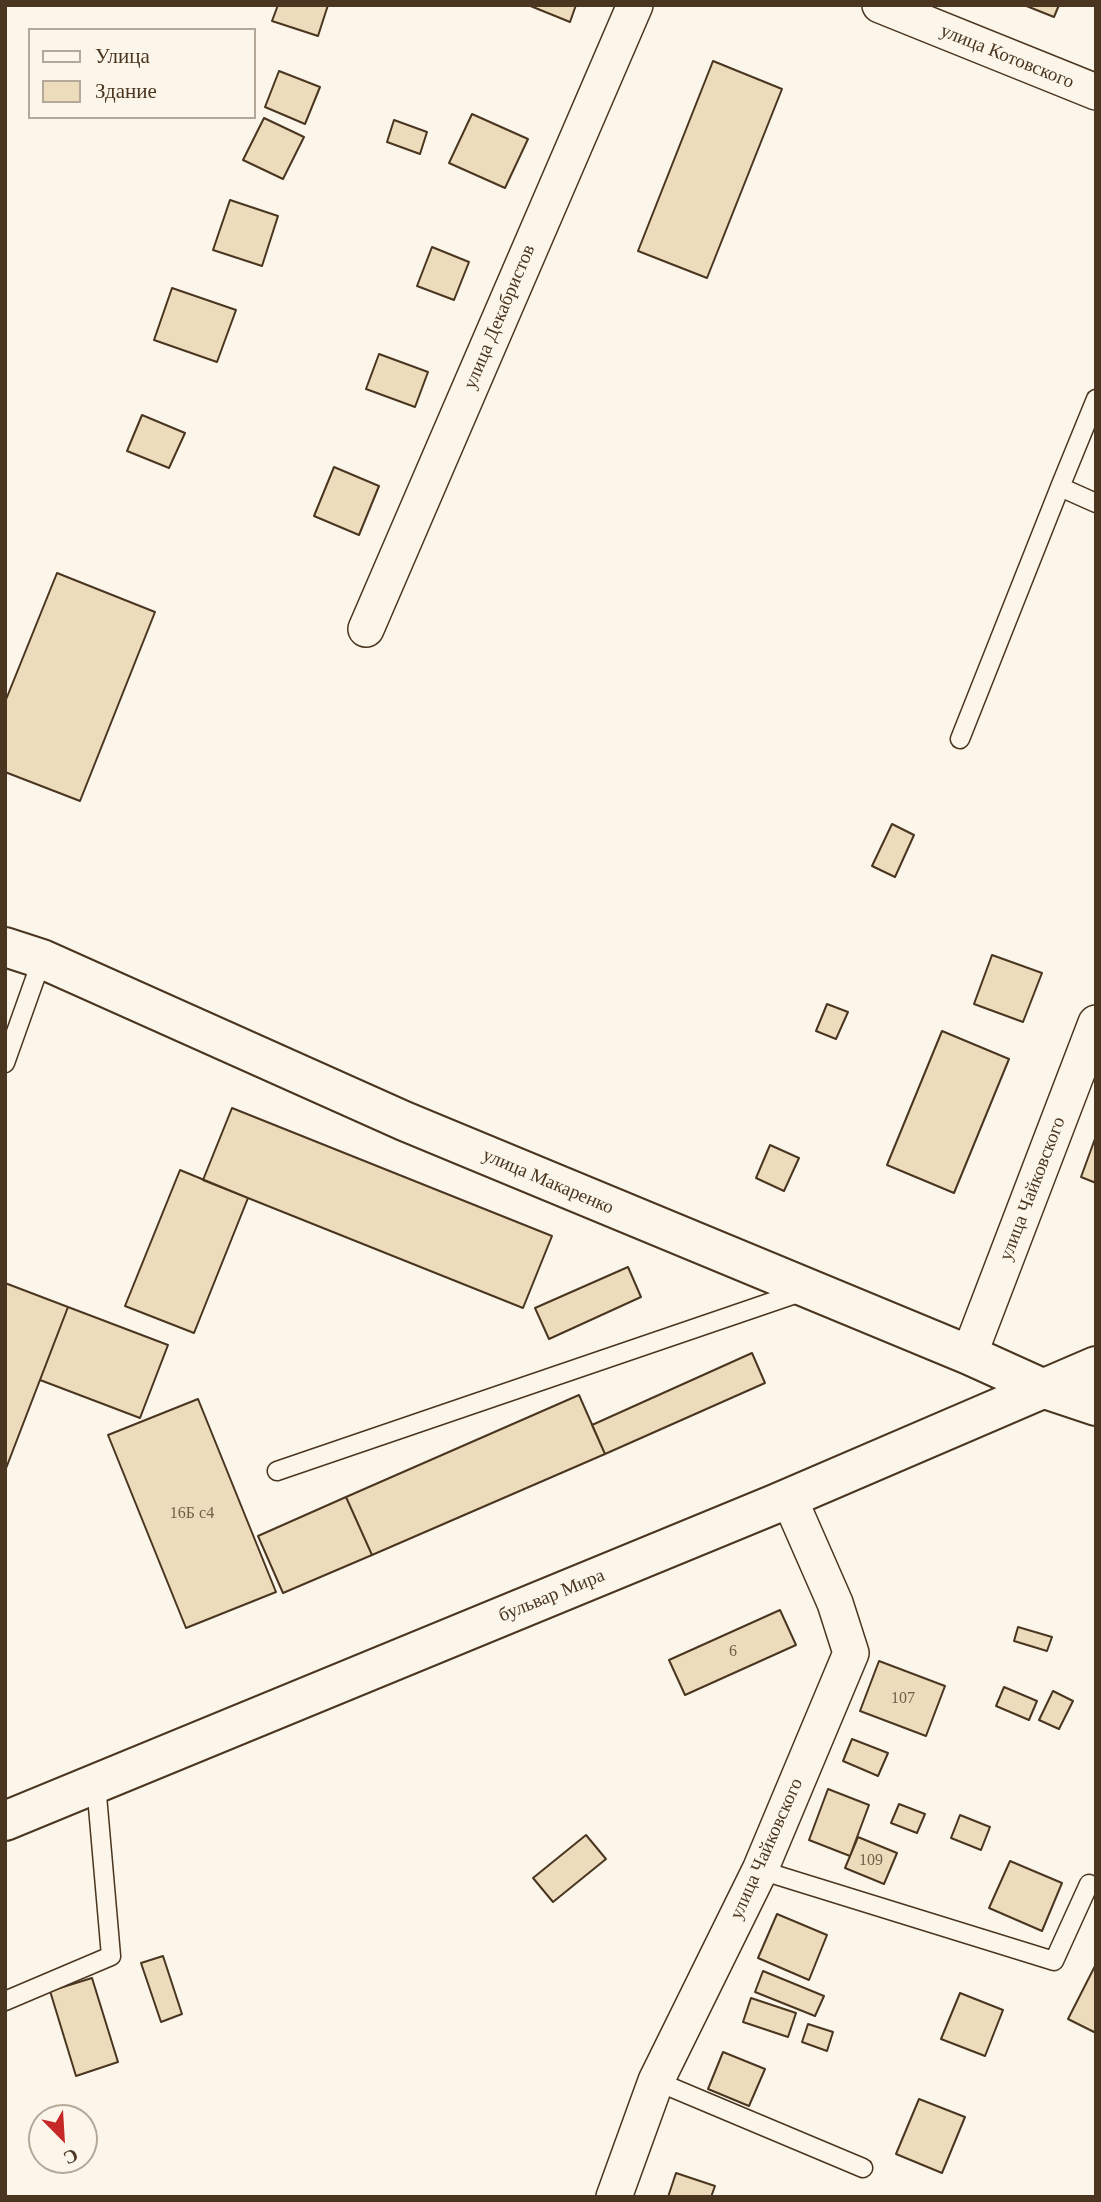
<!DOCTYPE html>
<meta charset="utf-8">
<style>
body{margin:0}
#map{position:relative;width:1101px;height:2202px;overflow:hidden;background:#fbf6e9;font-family:"Times New Roman",serif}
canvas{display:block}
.frame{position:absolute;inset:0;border:7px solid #4a3520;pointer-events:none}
.legend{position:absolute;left:28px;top:28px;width:228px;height:91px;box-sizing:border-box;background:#fbf6e9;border:2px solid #b4a999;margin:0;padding:9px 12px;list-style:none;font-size:21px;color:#4a3520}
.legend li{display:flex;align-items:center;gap:14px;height:35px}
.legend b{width:35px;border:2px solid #b4a999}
.north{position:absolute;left:28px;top:2104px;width:70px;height:70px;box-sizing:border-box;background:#fbf6e9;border:2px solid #b4a999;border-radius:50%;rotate:156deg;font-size:19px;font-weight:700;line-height:28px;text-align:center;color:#4a3520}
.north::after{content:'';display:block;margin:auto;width:24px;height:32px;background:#c62828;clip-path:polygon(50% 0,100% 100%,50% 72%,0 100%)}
</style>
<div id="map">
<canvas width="1101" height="2202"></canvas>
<div class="frame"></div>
<ul class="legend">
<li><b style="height:9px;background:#fbf6e9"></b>Улица</li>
<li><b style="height:19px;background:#ecdcbc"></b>Здание</li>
</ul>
<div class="north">С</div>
</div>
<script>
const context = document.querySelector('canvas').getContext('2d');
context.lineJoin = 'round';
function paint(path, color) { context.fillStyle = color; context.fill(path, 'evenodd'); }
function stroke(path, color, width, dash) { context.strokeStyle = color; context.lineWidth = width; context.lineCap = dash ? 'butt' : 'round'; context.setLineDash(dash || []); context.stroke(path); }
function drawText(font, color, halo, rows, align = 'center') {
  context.font = font + ' "Times New Roman",serif'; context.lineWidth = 5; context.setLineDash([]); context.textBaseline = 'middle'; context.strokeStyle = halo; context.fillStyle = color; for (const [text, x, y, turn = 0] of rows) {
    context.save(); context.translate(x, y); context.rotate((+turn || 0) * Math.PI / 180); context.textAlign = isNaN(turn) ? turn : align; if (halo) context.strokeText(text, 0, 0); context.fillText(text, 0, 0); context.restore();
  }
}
const building = new Path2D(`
 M278,5H328L318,36L272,21Z
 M528,5H576L570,22Z
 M1024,5H1059L1054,17Z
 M713,61L782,89L707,278L638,251Z
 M279,71L320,87L305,124L265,107Z
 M472,114L528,139L505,188L449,163Z
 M264,118L304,137L283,179L243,160Z
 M394,120L427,132L420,154L387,142Z
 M230,200L278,216L262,266L213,250Z
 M432,247L469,262L454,300L417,286Z
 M172,288L236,310L217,362L154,340Z
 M379,354L428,372L415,407L366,389Z
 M142,415L185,433L169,468L127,451Z
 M334,467L379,486L359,535L314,516Z
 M57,573L155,612L80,801L5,772V702Z
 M892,824L914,835L895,877L872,866Z
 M992,955L1042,973L1023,1022L974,1004Z
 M827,1004L848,1012L836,1039L816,1031Z
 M942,1031L1009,1059L954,1193L887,1165Z
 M232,1108L552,1236L523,1308L203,1180Z
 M1096,1136V1183L1081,1177Z
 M770,1145L799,1158L784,1191L756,1178Z
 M180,1170L248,1198L194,1333L125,1306Z
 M628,1267L641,1297L549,1339L535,1308Z
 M5,1283L68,1307L5,1471Z
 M68,1307L168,1345L140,1418L40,1380Z
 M752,1353L765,1383L605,1454L592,1425Z
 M579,1395L605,1454L372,1555L346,1497Z
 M198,1399L276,1592L186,1628L108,1435Z
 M346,1497L372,1555L283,1593L258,1536Z
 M780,1610L796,1645L685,1695L669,1660Z
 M1018,1627L1052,1637L1047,1651L1014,1641Z
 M879,1661L945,1686L926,1736L860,1711Z
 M1004,1687L1037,1701L1029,1720L996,1706Z
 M1053,1691L1073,1701L1059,1729L1039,1720Z
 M852,1739L888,1753L878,1776L843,1761Z
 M828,1789L869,1805L850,1856L809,1840Z
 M899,1804L925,1814L917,1833L891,1823Z
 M960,1815L990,1827L981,1850L951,1838Z
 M586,1835L606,1859L553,1902L533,1878Z
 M858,1837L897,1853L884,1884L845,1868Z
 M1010,1861L1062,1883L1042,1931L989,1908Z
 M777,1914L827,1935L809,1980L758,1958Z
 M163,1956L182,2014L161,2022L141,1963Z
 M1096,1964V2033L1068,2019Z
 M763,1971L824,1996L815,2016L755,1992Z
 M92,1978L118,2062L76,2076L50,1991Z
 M960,1993L1003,2010L985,2056L941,2039Z
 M751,1998L796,2013L788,2037L743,2022Z
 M808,2024L833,2032L827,2051L802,2042Z
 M723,2052L765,2069L749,2106L708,2089Z
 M919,2099L965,2117L942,2173L896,2154Z
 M676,2173L715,2186L711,2197H668Z`);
const lane = new Path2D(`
 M1060,487L1096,399
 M960,739L1060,487L1096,503
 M5,1063L42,959
 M277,1471L804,1291
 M760,1870L1054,1961L1089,1884
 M5,2001L111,1956L96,1784
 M656,2081L863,2168`);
const street = new Path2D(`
 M880,5L1096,92
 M366,629L635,5
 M969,1355L1096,1023
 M614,2197L656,2081L760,1870L851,1653L835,1603L789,1498`);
const secondary = new Path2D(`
 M5,947L42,959L404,1121L969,1355L1042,1388L1096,1406
 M5,1821L775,1504L1096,1366`);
const numberNames = [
 ["16Б с4",192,1514],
 ["6",733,1652],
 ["107",903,1699],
 ["109",871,1861]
];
const streetNames = [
 ["улица Котовского",1007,57,22],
 ["улица Декабристов",500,317,-67],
 ["улица Макаренко",548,1182,23],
 ["улица Чайковского",1033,1189,-69],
 ["бульвар Мира",552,1596,-22],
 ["улица Чайковского",767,1849,-66]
];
paint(building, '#ecdcbc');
stroke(building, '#4a3520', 2);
stroke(lane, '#4a3520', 21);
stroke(street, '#4a3520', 38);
stroke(secondary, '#4a3520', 42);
stroke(lane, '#fbf6e9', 18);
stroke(street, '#fbf6e9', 35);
stroke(secondary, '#fbf6e9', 38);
drawText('16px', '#725f47', null, numberNames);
drawText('19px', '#4a3520', '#fbf6e9', streetNames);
</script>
